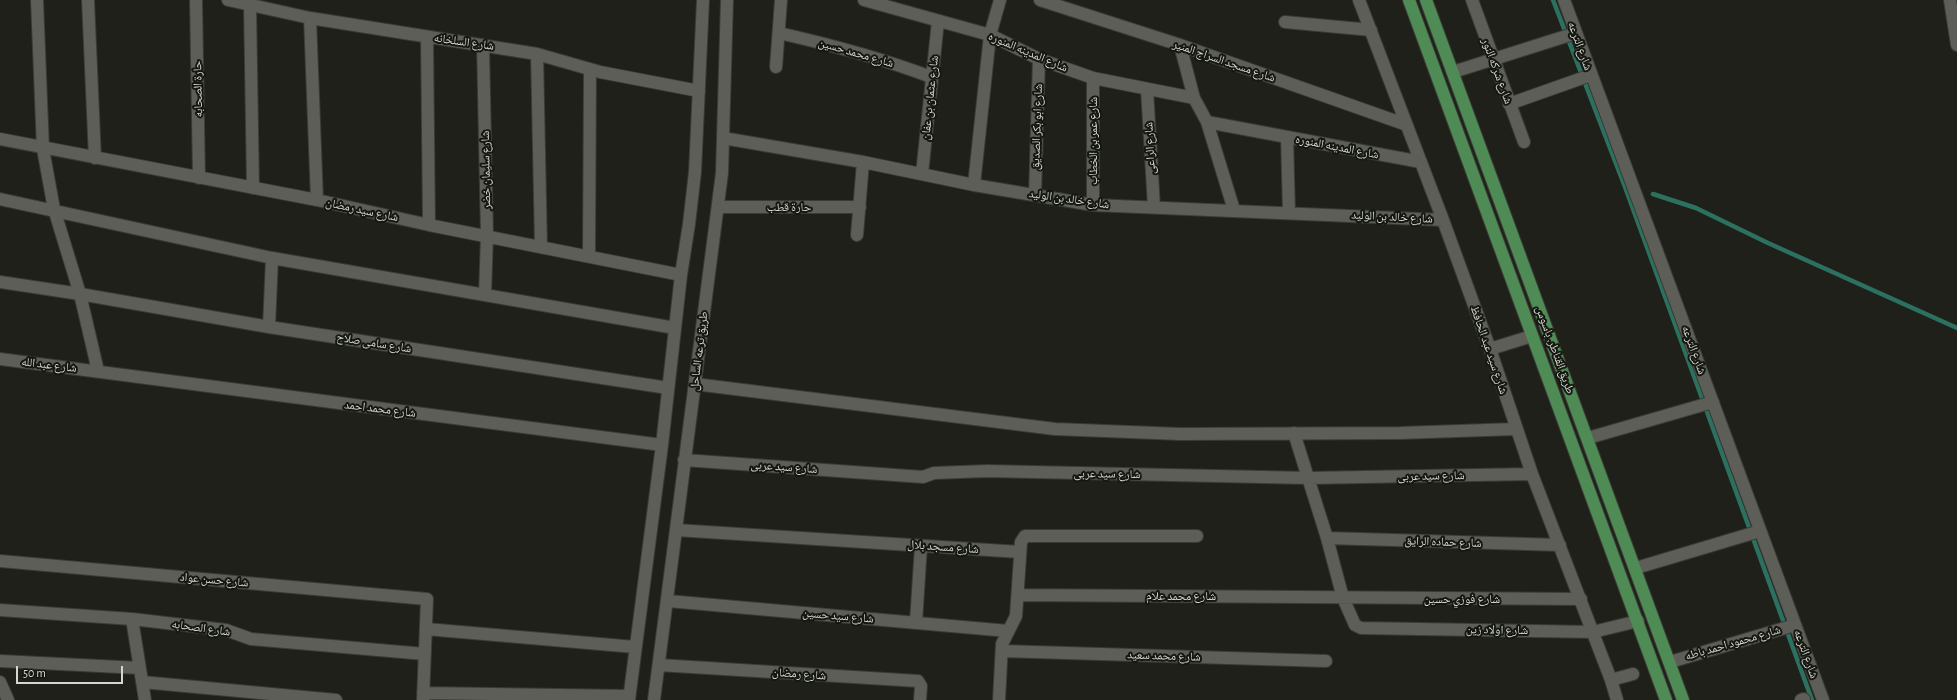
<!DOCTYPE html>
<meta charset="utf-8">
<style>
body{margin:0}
#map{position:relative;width:1957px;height:700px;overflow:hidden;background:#1f201a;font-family:"Alegreya Sans",sans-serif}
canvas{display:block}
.scale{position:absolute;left:16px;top:666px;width:107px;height:18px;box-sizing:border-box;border:2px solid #d5d6d2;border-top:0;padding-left:5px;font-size:12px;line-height:14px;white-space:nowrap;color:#d5d6d2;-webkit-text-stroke:3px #151711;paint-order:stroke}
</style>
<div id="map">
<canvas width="1957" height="700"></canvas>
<div class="scale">50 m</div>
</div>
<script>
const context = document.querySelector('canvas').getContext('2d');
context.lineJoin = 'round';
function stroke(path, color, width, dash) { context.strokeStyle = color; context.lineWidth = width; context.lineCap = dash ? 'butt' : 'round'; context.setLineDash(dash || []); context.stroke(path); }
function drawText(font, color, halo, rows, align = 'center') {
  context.font = font + ' "Alegreya Sans","Noto Naskh Arabic",sans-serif'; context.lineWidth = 4; context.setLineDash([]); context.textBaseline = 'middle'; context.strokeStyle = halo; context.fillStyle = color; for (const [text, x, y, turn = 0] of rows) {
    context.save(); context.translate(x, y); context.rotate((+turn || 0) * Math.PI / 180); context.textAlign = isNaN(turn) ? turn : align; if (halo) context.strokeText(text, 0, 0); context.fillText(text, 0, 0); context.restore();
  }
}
const stream = new Path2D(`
 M1553,0L1625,187L1812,700
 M1653,194L1696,208L1768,243L1957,328`);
const minor = new Path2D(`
 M37,0L43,149L54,209L80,294L98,371
 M88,0L95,158
 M196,0L199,178
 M228,0L310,18L537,54L600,72L699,91
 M864,0L990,35L1039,59L1093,78L1194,98
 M1040,0L1180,45L1407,125
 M1359,0L1443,220L1490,349L1532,474L1611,680L1617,700
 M1472,0L1524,142
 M1564,0L1823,700
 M1950,0L1957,45
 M250,6L253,188
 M310,18L317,200
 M1285,22L1371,30
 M779,33C832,45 881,58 931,77
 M427,37L429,225
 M483,45L487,235L485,295
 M1180,45L1194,98L1207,122L1234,210
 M537,54L541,247
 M776,67L781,0
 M1453,72L1576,33
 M1093,78V205
 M1147,89L1154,207
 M1509,104L1591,75
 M1207,122L1421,162
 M1287,137L1289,213
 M723,138L863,162L974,185L1093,205L1443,220
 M0,139L317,200L429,225L681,275
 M922,174L938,21
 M974,185L990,35L1000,0
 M1035,195L1039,59
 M0,199L272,258L675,328
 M718,207H860
 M857,235L863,162
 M589,256L590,69
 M0,282L80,294L269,327L668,388
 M269,327L272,258
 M1490,349L1532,336
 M0,359L662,445
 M695,384L1055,429L1180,434L1400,433L1515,429
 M1294,433L1327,538L1343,598L1355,625L1361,628L1593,632L1638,621
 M1588,438L1713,402
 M684,460L923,477L934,473L987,471L1308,478L1532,474
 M676,530L1020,552
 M1327,538L1560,545
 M0,561L427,599L423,700
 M1636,568L1760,531
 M1018,595L1581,599
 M668,601L1008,631
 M0,610L132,619L226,630L251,639L425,654
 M132,619L145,700
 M916,622L921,546
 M426,629L635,647
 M1002,651L1326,661
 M0,661L140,668
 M1670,662L1795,625
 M659,665L918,681L921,686L920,700
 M1611,680L1633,674
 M0,682L8,700
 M142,682L336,700
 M423,693L629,696
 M629,700L662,445L681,275L689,224L695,172L703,0
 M654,700L722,173L727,0
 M999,700L1002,644L1016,616L1021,542L1025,536H1197
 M1801,700L1804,699`);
const major = new Path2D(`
 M1409,0L1666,700
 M1426,0L1683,700`);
const streetNames = [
 ["شارع السلخانه",464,42,8],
 ["شارع الترعه",1580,46,70],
 ["شارع المدينه المنوره",1028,52,23],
 ["شارع محمد حسين",856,53,16],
 ["شارع مسجد السراج المنير",1224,61,19],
 ["شارع شركه النور",1497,71,70],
 ["حارة الصحابه",198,89,-91],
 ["شارع عثمان بن عفان",930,98,-84],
 ["شارع ابو بكر الصديق",1037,127,-88],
 ["شارع عمر بن الخطاب",1093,141,-90],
 ["شارع المدينه المنوره",1337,147,11],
 ["شارع الراعى",1150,148,-93],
 ["شارع سليمان خضر",486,170,-91],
 ["شارع خالد بن الوليد",1069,199,8],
 ["حارة قطب",789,207],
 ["شارع سيد رمضان",362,210,12],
 ["شارع خالد بن الوليد",1392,217,3],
 ["شارع سامى صلاح",374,343,9],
 ["شارع سيد عبد الحافظ",1489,350,71],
 ["طريق القناطر, باسوس",1555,350,70],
 ["شارع الترعه",1694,350,70],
 ["طريق ترعه الساحل",699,351,-83],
 ["شارع عبد الله",49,365,7],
 ["شارع محمد احمد",380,409,7],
 ["شارع سيد عربى",784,467,4],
 ["شارع سيد عربى",1107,474,1],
 ["شارع سيد عربى",1431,476,-1],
 ["شارع حماده الرايق",1443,542,2],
 ["شارع مسجد بلال",943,547,4],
 ["شارع حسن عواد",214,580,5],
 ["شارع محمد علام",1181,596],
 ["شارع فوزي حسين",1462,599],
 ["شارع سيد حسين",838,616,5],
 ["شارع الصحابه",201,628,8],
 ["شارع اولاد زين",1497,630,1],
 ["شارع محمود احمد باطه",1733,643,-16],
 ["شارع الترعه",1806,654,70],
 ["شارع محمد سعيد",1164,656,2],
 ["شارع رمضان",799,674,4]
];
stroke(stream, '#2c7160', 4.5);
stroke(minor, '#3a3b36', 14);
stroke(major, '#3a3b36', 14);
stroke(minor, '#5d5e57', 12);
stroke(major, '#4f8b55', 12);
drawText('12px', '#d5d6d2', '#151711', streetNames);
</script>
